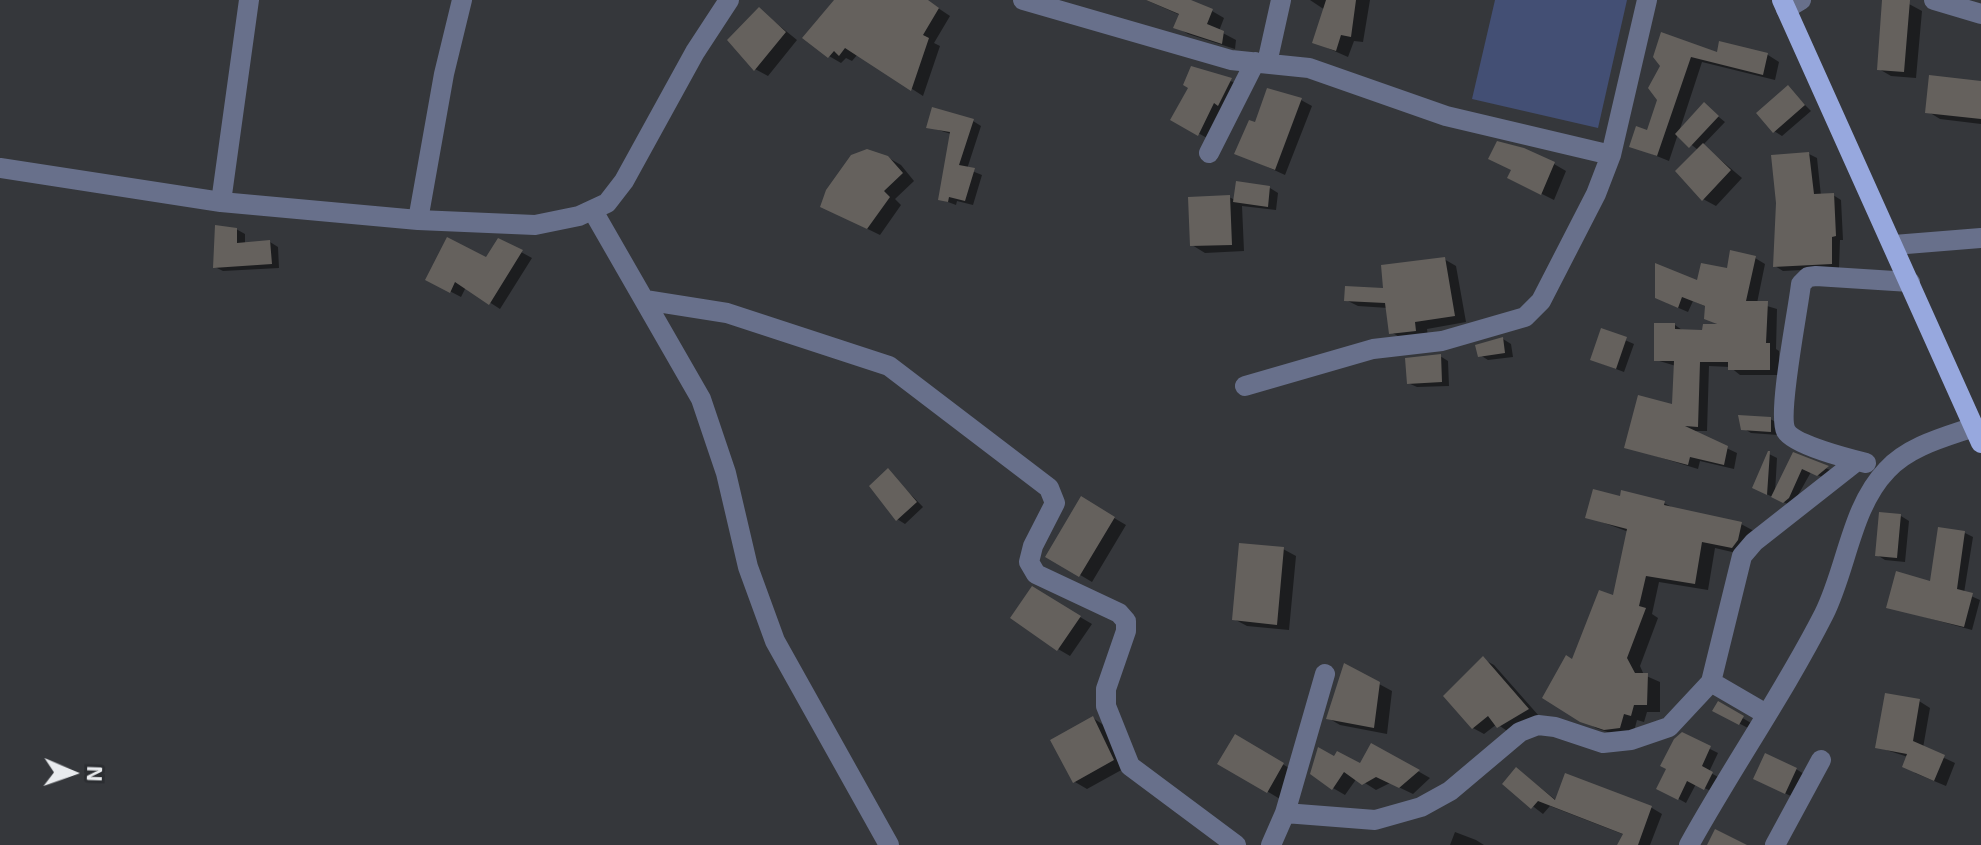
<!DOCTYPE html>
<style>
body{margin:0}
#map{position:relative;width:1981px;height:845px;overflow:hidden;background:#35373b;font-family:"Exo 2",sans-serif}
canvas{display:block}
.north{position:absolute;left:32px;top:733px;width:80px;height:80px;-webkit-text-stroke:6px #2b2d31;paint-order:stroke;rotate:92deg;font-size:22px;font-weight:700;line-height:32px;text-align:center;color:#e9ebee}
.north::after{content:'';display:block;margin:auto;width:28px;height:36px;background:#e9ebee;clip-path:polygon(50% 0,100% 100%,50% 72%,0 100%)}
</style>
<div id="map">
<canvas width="1981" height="845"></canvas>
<div class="north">N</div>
</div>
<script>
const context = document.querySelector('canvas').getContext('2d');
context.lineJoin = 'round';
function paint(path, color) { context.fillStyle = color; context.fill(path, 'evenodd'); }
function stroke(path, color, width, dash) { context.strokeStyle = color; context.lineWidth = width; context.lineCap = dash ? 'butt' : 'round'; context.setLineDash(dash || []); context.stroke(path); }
const green = new Path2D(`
 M1495,0H1627L1598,128L1472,99Z`);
const shadow = new Path2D(`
 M836,0H926L950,16L934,43L940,46L923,96L858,54L852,61L846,58L841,63L829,56Z
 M1146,0H1186L1212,11L1224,18L1219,31L1236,40L1235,49L1188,34L1176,27L1180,15Z
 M1310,0H1370L1363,42L1354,41L1348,57L1314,42L1325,10Z
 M1909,4L1922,11L1916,78L1891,76L1879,69Z
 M760,10L797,40L768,76L755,69Z
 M1720,44L1768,55L1779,62L1775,80L1702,62L1679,132L1704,105L1725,122L1703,145L1742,178L1716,206L1703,199L1698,150L1678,134L1669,161L1632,146L1648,132L1659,100L1663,65L1655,56L1718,54Z
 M1192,68L1239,84L1207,138L1173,119L1190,87Z
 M1981,83V124L1940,119L1927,111Z
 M1788,88L1811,111L1782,136L1774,131Z
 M1301,100L1312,106L1285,175L1237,153Z
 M973,121L981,126L967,169L982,175L973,205L957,201L956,205L940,199L951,134L929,127Z
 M1809,154L1817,158L1821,196L1833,195L1841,200L1843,240H1840L1839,268L1783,271L1775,266Z
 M887,157L901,165L914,181L895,199L901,205L880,235L835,213Z
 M1554,164L1566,171L1554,200L1522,184Z
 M1270,188L1278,193L1276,210L1242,206L1244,251L1205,253L1192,245L1229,197L1235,200Z
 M236,229L245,234V245L270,242L278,247L279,268L223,271L215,267Z
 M499,240L532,258L500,309L466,287L461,297L438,285L486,260Z
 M1755,258L1765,264L1757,303L1777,309L1776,349L1779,351V375H1740L1730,367L1709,366L1707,431H1690L1737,453L1734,469L1700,461L1698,469L1626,447L1674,407L1676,366L1656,360L1675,325L1685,332H1704L1721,326L1706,318L1707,307L1693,301L1688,312L1667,303L1699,283Z
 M1444,259L1456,266L1466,322L1427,329L1428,337L1403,339L1391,332L1388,308L1358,306L1346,300L1386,290Z
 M1602,330L1634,344L1624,372L1600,363Z
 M1503,339L1511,344L1513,357L1488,360L1480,355Z
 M1440,356L1448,361L1449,386L1417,387L1408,383Z
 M1770,419L1778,423V435L1751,433L1743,428Z
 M1769,454L1777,458L1775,493L1794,455L1835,472L1826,479L1811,472L1792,506L1762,492Z
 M888,471L923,507L905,524L897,519Z
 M1082,499L1126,525L1092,582L1050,557Z
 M1621,499L1664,503L1677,510L1741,524L1754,531L1745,555L1715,548L1708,590L1659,582L1652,614L1658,618L1640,666L1644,675L1660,682V712H1647L1644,722L1637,720L1633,735L1619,736L1596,728L1544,697L1573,661L1614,598L1629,532L1588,517Z
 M1901,516L1909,521L1905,562L1885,560L1877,555Z
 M1965,533L1973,537L1964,593L1980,600L1972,630L1888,607L1931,583Z
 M1283,549L1296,556L1289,630L1247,626L1234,619Z
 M1032,589L1092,624L1070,656L1058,649Z
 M1483,659L1494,665L1539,716L1510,733L1497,724L1484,734L1473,728Z
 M1379,684L1392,691L1387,734L1340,725L1328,718Z
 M1919,701L1930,708L1923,748L1955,763L1946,786L1915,773L1908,757L1877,747Z
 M1719,704L1751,723L1748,728L1715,711Z
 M1093,718L1105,726L1125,768L1087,789L1075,782Z
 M1682,735L1718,753L1709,772L1720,778L1713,792L1696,784L1686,803L1659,788Z
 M1236,737L1296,772L1280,799L1220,763Z
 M1372,745L1430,778L1413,794L1390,783L1376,790L1357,778L1345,795L1333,788L1335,759L1361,766Z
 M1517,769L1557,801L1566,775L1652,808L1662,814L1650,845H1619L1625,835L1550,806L1543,814L1504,784Z
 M1796,769L1804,774L1793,797L1763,783Z
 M1455,832L1476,840L1484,845H1450Z`);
const building = new Path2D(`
 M834,0H928L939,8L923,35L929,38L911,91L845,48L839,56L834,51L828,58L802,38Z
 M1146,0H1191L1213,9L1207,24L1224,31L1222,44L1173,28L1179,14Z
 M1326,0H1356L1351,37L1341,35L1336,51L1312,43Z
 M1882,0H1910L1904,72L1877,70Z
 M759,7L786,32L754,71L727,40Z
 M1661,32L1717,52L1719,41L1768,53L1763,75L1691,57L1657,156L1629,147L1636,126L1647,130L1657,100L1648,88L1660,66L1653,57Z
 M1191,66L1232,78L1218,106L1214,103L1198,136L1170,120L1188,88L1183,85Z
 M1929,75L1981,81V119L1925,113Z
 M1788,85L1805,105L1773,133L1756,113Z
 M1267,88L1302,98L1275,170L1234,154L1249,120L1255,122Z
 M1704,102L1719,116L1689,148L1675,134Z
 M932,107L974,119L959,165L975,168L965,201L949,197L948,202L938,200L950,132L926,128Z
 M1497,141L1524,148L1555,162L1541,195L1507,178L1511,170L1488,159Z
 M1703,143L1731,170L1702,201L1675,171Z
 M867,149L888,156L903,173L884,191L890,197L867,229L820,207L826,190L851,155Z
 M1809,152L1814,194L1834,193L1836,236L1832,237V264L1773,267L1776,203L1771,155Z
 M1236,181L1270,186L1268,207L1233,202Z
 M1230,195L1232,245L1190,246L1188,197Z
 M215,225L237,228V243L270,240L272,264L213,268Z
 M447,237L486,257L498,238L523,250L489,305L455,282L450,293L425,280Z
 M1730,250L1756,256L1746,301H1768L1766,343H1770V370H1728V362H1700L1698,427L1685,426L1728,446L1724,465L1690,457L1688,465L1624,448L1638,395L1672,404L1674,361H1654V323H1675V329L1702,330L1703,324H1717L1704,319L1705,306L1682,297L1678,308L1655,298V263L1697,280L1701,263L1727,268Z
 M1445,257L1455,316L1415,322L1416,331L1389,334L1385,303L1344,301L1345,286L1383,288L1381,265Z
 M1601,328L1627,337L1616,369L1590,360Z
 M1503,337L1505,353L1478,357L1475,345Z
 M1441,354L1442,382L1407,384L1405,358Z
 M1738,415L1771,417V432L1741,430Z
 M1768,451H1770L1767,495L1752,488Z
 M1793,452L1829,466L1817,476L1802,469L1789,498L1783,503L1771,497Z
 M888,468L917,502L896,521L869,486Z
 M1593,489L1620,496L1621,490L1665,501L1664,505L1742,522L1738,540L1732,548L1702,542L1695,584L1646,576L1639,606L1646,608L1627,658L1635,673H1648L1647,705H1634L1631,716L1624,714L1620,728L1604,730L1580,722L1542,698L1566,655L1572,659L1599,590L1613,595L1627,529L1585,518Z
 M1081,496L1115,517L1079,577L1045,557Z
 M1879,512L1901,514L1897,558L1875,556Z
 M1938,527L1965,531L1957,589L1973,593L1964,627L1886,608L1896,571L1930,581Z
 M1239,543L1284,547L1277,625L1232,620Z
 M1032,586L1081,616L1057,651L1010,618Z
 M1483,656L1529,709L1497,728L1488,716L1472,729L1443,696Z
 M1344,663L1380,682L1374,728L1326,719Z
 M1885,693L1920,699L1913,741L1945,755L1934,781L1902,767L1907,754L1875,748Z
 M1718,701L1744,716L1739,725L1712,711Z
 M1093,716L1114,760L1073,783L1050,740Z
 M1682,732L1711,746L1702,766L1713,772L1704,790L1687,781L1678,800L1656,789L1666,769L1660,766L1674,739Z
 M1235,734L1284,763L1267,793L1217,764Z
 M1371,743L1420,770L1399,788L1376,777L1362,785L1344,772L1332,790L1310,774L1318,747L1334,756L1337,751L1360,763Z
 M1765,753L1797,768L1785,794L1753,779Z
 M1516,767L1555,800L1565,773L1652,806L1638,845H1617L1623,834L1538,801L1531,809L1502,784Z
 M1715,829L1747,845H1707Z`);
const minor = new Path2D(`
 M1023,0L1231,60L1309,68L1446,116L1611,155
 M1934,0L1981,14
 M1786,9L1801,0
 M1267,63L1281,0
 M1209,153L1255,62
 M0,168L221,202L418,220L535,225L579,216L607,203L624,181L695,52L729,0
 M221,202L249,0
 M593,211L701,399L726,473L748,567L775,641L889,845
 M418,220L444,74L462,0
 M1894,245L1981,238
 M645,300L727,313L889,366L1049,488L1055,503L1033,546L1029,562L1036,574L1119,613L1126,621V631L1106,689V706L1130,766L1236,845
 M1245,386L1373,349L1442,341L1525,317L1541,301L1596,194L1611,155L1647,0
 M1866,463C1850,459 1794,445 1786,431C1777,414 1798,311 1801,284L1808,277L1816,276L1910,282
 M1711,682L1766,714
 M1285,813L1375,820L1421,807L1450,791L1520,732L1538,725L1555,727L1603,743L1631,740L1669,727L1711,682L1742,556L1754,542L1857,461
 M1271,845L1285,813L1325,674
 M1689,845C1732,767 1784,693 1824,614C1847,568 1851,507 1887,470C1909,446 1945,437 1974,427
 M1775,845L1821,760`);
const primary = new Path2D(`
 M1782,0L1981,443`);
paint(green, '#434f74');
paint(shadow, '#0007');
paint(building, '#65615d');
stroke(minor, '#68708b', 20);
stroke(primary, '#97a8de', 20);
</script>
